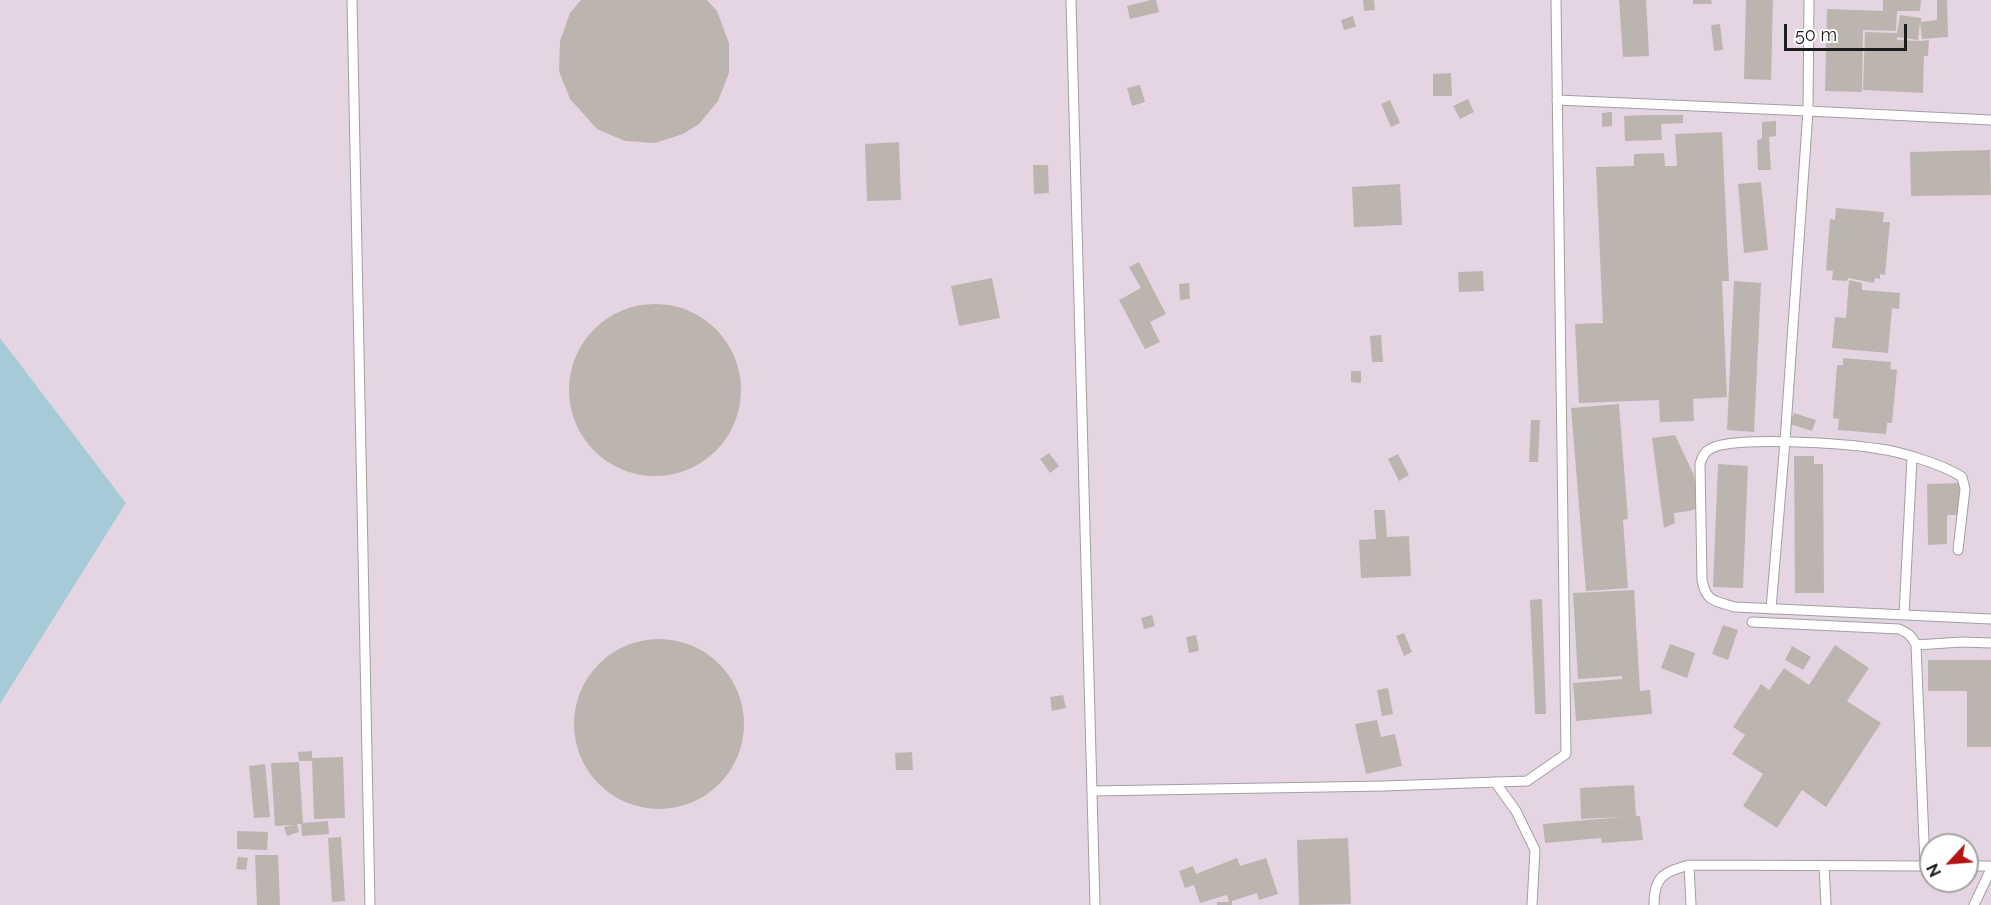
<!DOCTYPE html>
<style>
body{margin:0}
#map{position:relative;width:1991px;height:905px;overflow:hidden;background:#ece9e2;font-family:Raleway,sans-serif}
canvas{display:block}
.north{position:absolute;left:1919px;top:833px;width:60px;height:60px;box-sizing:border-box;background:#fff;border:2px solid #a4a4a4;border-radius:50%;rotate:244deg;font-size:16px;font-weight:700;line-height:24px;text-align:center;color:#1c1c1c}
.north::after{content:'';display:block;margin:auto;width:21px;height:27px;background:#b41514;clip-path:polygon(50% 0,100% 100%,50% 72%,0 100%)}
.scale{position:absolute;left:1784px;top:24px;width:123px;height:27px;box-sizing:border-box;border:3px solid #1c1c1c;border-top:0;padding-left:8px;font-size:18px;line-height:21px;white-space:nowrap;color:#1c1c1c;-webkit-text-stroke:4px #fff;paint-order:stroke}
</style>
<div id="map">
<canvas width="1991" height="905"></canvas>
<div class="north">N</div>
<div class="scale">50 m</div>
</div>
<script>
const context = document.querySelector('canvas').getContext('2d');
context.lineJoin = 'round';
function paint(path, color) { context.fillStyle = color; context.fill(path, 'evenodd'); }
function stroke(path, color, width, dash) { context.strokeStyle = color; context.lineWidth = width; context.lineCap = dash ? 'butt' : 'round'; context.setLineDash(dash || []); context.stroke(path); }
const industrial = new Path2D(`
 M0,0H1991V905H0V704L126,503L0,338ZM1931,845H1967V881H1931Z`);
const water = new Path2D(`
 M0,338L126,503L0,704Z`);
const building = new Path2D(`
 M581,0H707L717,11L729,43V73L718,101L699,124L683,134L655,143L625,141L597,129L570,99L559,71L560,41L570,13Z
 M1151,0H1156L1159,12L1130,19L1127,6Z
 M1363,0H1374L1375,10L1364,11Z
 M1619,0H1646L1649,56L1623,57Z
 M1693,0H1711L1712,4H1693Z
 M1746,0H1773L1771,80L1744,79Z
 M1883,0H1921L1920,11H1897L1896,31L1863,30L1862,92L1825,91L1827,9L1883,11Z
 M1937,0H1947L1948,37L1922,39L1920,22L1918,40L1897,37V40L1921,41L1929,40L1928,56H1924L1923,93L1863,90L1865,32L1897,33L1900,15L1921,18V22L1937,20Z
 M1353,16L1356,27L1344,30L1341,20Z
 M1720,24L1723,50L1714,51L1711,25Z
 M1451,73L1452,96H1433V74Z
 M1140,85L1145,102L1132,106L1127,88Z
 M1468,99L1474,112L1460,119L1453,106Z
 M1390,100L1400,123L1391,127L1381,104Z
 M1612,112V126L1602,127V113Z
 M1647,115H1683V123L1661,124L1662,140L1625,141L1624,116Z
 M1776,121V136L1769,137L1771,170H1758L1757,140L1762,139V122Z
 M1722,132L1729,281H1722L1727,397L1693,399L1694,421L1660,422L1659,400L1579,403L1575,324L1603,323L1596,167L1634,166V154L1664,153L1665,166H1677L1675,134Z
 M899,142L901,200L867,201L865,144Z
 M1990,150L1991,195L1911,196L1910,152Z
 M1033,165H1048L1049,193L1034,194Z
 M1761,182L1768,250L1744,253L1738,184Z
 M1400,184L1402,225L1354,227L1352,187Z
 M1836,208L1884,212L1883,222H1890L1885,275L1880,274V279L1875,278L1874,283L1848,278L1847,281L1832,280L1833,271L1826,270L1830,219L1835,220Z
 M1139,262L1166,314L1150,322L1160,342L1145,349L1119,300L1141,288L1129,267Z
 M1483,271L1484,291L1459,292L1458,272Z
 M992,278L1000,318L959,326L951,286Z
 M1849,280L1862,283V290L1900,293L1899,309L1892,308L1888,353L1832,348L1835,317L1846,318Z
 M1734,281L1761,283L1754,432L1727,430Z
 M1189,283L1190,299L1180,300L1179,284Z
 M569 390a86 86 0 1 1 172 0a86 86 0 1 1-172 0Z
 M1381,335L1383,362H1372L1370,336Z
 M1843,358L1891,362L1890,369L1897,370L1892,423H1887L1886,434L1838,430L1839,419L1833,418L1837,365H1843Z
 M1351,371H1361V383L1351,382Z
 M1619,404L1628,519L1623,520L1628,588L1586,591L1571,408Z
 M1794,413L1816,420L1812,431L1790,424Z
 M1531,420H1540L1538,462H1529Z
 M1675,435L1694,475L1698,508L1690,511L1674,513L1675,523L1664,528L1652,438Z
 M1049,453L1059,466L1050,473L1040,459Z
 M1398,454L1409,475L1399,481L1388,459Z
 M1794,456H1814V464H1823L1824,593H1795Z
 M1718,464L1748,466L1743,588L1713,587Z
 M1959,483V515H1947V544L1928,545L1927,484Z
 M1374,510H1385L1387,537L1409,536L1411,576L1361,578L1359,540L1376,539Z
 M1634,590L1640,691L1650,690L1652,714L1576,721L1573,683L1622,679V676L1578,679L1573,593Z
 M1542,599L1546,714H1535L1530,600Z
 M1152,615L1155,626L1144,629L1141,618Z
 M1723,625L1738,630L1728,660L1712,654Z
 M1404,633L1412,652L1404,656L1396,636Z
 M1196,635L1199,651L1189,653L1186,637Z
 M574 724a85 85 0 1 1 170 0a85 85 0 1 1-170 0Z
 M1670,644L1695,653L1687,678L1661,668Z
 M1835,645L1869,668L1847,701L1881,723L1826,807L1802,790L1777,828L1743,806L1763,774L1732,754L1745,735L1733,727L1761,684L1769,690L1784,668L1809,685Z
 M1792,646L1811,657L1803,670L1785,660Z
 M1928,660H1991V747H1967V691H1928Z
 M1388,688L1393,714L1382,716L1377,690Z
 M1063,695L1066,708L1052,711L1050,697Z
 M1377,720L1381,737L1395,734L1402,766L1366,774L1355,724Z
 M312,751V758L343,757L345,818L314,819L312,761H299L298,752Z
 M912,752L913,770H896L895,753Z
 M299,762L303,823L328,821L329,834L302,836L301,824H297L299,832L287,836L284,827L293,825L275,826L271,763Z
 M265,764L270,817L254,818L249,766Z
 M1634,785L1636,816H1640L1643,840L1602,843L1601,838L1545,843L1543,824L1623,817L1581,819L1580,788Z
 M237,831L268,832L267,850L237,849Z
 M341,837L345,901L332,902L328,838Z
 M1348,838L1351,904L1299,905L1297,840Z
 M255,855H278L280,905H257Z
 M238,857L248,858L246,870L236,869Z
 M1237,858L1240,866L1266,858L1278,894L1259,900L1257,893L1232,901V905H1217V902H1229L1227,895L1200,903L1194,885L1185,888L1179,871L1193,866L1196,874Z`);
const lane = new Path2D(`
 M352,0L370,905
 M1071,0L1095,905
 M1557,100L1808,111L1809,0
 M1958,550L1965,489L1962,477C1944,465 1902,452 1880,449C1849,444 1733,435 1710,449C1704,452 1702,457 1700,464L1702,580C1706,602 1715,601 1735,607L1991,619
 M1771,609L1785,441L1808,111L1991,120
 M1904,615L1912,458
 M1752,622L1899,629C1908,633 1912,636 1916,645L1925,866
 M1916,645L1962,642L1991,643
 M1495,782L1516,811L1535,850L1532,905
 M1092,791L1384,786L1527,781L1566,754L1556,0
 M1689,865L1691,905
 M1824,866L1826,905
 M1967,866H1991
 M1654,905C1654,876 1664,872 1689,865L1929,866
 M1974,905L1991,869`);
paint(industrial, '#e5d5e2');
paint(water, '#a7cbd6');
paint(building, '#bcb5af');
stroke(lane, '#a0a0a0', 11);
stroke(lane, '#fff', 9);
</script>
